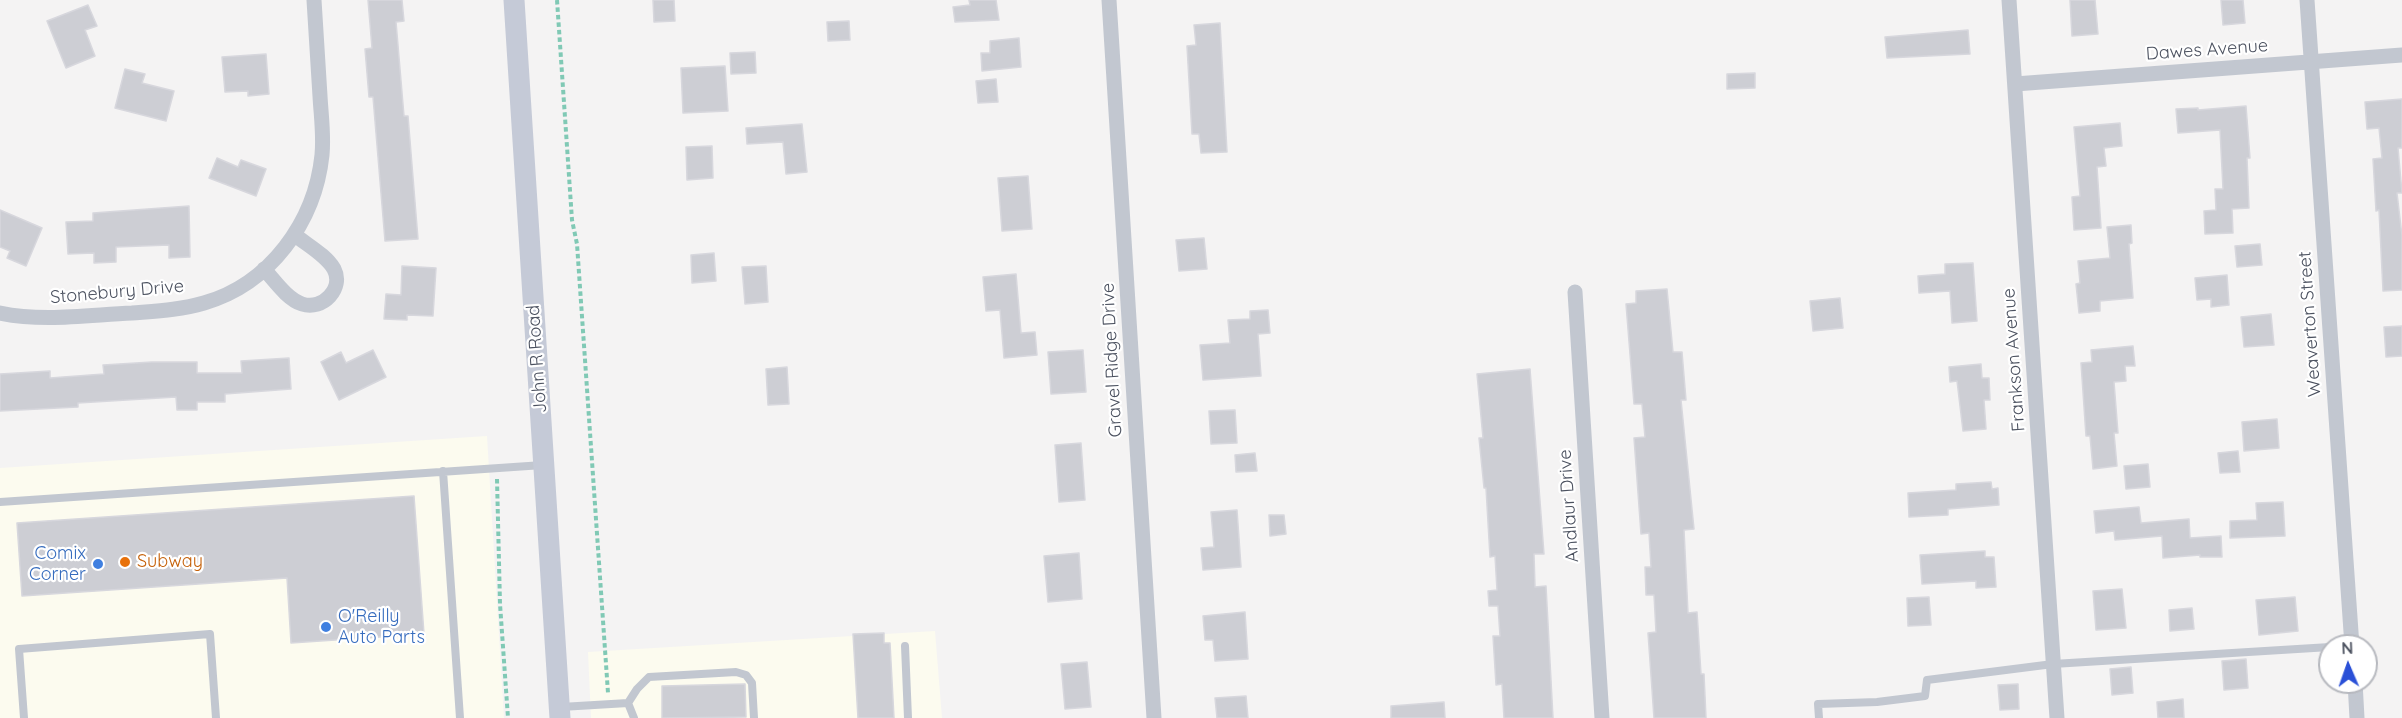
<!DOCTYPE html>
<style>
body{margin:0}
#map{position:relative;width:2402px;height:718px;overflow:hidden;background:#f4f3f3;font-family:Quicksand,sans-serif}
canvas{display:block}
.north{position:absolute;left:2318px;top:634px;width:60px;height:60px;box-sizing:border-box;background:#fff;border:2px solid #b7b9bf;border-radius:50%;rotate:358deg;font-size:16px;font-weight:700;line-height:24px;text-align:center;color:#4b515f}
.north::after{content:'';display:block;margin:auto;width:21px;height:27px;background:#2a50d7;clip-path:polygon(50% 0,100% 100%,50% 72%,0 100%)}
</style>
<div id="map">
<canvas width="2402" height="718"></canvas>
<div class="north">N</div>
</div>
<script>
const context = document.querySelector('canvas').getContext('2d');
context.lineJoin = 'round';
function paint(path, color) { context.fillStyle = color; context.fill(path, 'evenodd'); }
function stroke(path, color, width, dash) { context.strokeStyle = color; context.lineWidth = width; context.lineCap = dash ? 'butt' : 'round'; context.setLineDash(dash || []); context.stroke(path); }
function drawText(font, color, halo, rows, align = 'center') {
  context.font = font + ' Quicksand,sans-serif'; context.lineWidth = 4.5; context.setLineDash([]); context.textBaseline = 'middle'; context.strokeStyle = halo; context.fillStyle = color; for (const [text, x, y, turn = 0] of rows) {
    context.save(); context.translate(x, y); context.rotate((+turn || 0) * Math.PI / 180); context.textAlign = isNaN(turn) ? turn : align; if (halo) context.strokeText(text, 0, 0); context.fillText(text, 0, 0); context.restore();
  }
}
const commercial = new Path2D(`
 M487,436L504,718H0V468Z
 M935,631L942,718H591L588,652Z`);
const building = new Path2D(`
 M368,0H402L404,21L396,22L404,116H408L418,239L385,241L373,97H369L365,49L372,48Z
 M653,0H674L675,21L654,22Z
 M969,0H996L999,20L955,22L953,7L970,5Z
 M2070,0H2095L2098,34L2072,36Z
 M2221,0H2243L2245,23L2223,25Z
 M88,5L97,26L85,30L95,56L66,68L47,21Z
 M849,21L850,40L828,41L827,22Z
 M1220,23L1227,152L1201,153L1199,134H1192L1187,46L1196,45L1194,25Z
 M1968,30L1970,54L1887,58L1885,37Z
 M1019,38L1021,67L982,71L981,53H990V41Z
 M755,52L756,73L731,74L730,53Z
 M266,54L269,94L248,96V91L225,92L222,57Z
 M725,66L728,111L683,113L681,68Z
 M125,69L145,74L142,83L174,91L166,121L115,108Z
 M1755,73V88L1727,89V74Z
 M996,79L998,102L978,103L976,81Z
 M2402,99V148H2398L2402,193H2397L2402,236V290L2383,291L2379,210L2376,211L2373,159L2382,158L2379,128L2367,129L2365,102Z
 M2246,106L2250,158H2247L2249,208L2232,209L2233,233L2205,234L2204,211L2216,210L2215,189H2223L2220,130L2178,133L2176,109L2198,108V110Z
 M2120,123L2122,146L2104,148L2106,166L2097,167L2101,228L2074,230L2072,197L2080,196L2074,127Z
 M802,124L807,172L786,174L783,142L747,144L746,128Z
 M712,146L713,178L687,180L686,147Z
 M217,158L238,167L241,160L266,169L256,196L209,178Z
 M1028,176L1032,229L1002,231L998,178Z
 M189,206L190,257L169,258V245L116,247V262L94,263V253L68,254L66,222L93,221V213Z
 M0,210L42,228L26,266L7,258L10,251L0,247Z
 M2131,225L2132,243L2129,244L2133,298L2100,301V311L2079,313L2076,284L2080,283L2078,261L2110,258L2107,227Z
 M1204,238L1207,269L1179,271L1176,240Z
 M2260,244L2262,265L2237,267L2235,246Z
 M714,253L716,281L692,283L691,255Z
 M1973,263L1977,321L1952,323L1950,291L1919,293L1918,276L1945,274V264Z
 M402,266L436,268L433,316L407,315V320L384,319L386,294L401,295Z
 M766,266L768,302L745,304L742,267Z
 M1016,274L1021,333L1035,332L1037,355L1004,358L1000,310L986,311L983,277Z
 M2227,275L2229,305L2211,307V299L2197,300L2195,278Z
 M1667,289L1673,352H1682L1686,400H1681L1694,529L1684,530L1688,613L1697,612L1701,674H1704L1706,718H1654L1648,633L1656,632L1654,595H1646L1645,567H1651L1649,533L1641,534L1634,438L1645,437L1642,404H1634L1626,304L1636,303V291Z
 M1840,298L1843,328L1813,331L1810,301Z
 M1268,310L1270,333L1258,334L1261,376L1203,380L1200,345L1230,343L1228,320L1250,319V311Z
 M2271,314L2274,345L2244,347L2241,317Z
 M2402,326V356L2386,357L2384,327Z
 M2133,346L2135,366H2125L2126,381L2114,382L2118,433H2114L2117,466L2093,469L2090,436H2086L2081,363L2092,362L2091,350Z
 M373,350L386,377L339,400L321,362L341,352L346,363Z
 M1083,350L1086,392L1051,394L1048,352Z
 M289,358L291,389L225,394V402H197V410H177L176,397L78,403V407L0,411V374L50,371V378L104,374L103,365L152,362H197V373H242L241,361Z
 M1981,364L1982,378H1989L1990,400H1984L1986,429L1963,431L1957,381L1950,382L1949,367Z
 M787,367L789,404L768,405L766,369Z
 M1530,369L1544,554H1534L1535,587L1546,586L1553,718H1504L1502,684L1496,685L1493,636H1500L1498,606H1489L1488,591L1497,590L1495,556L1490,557L1486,488H1484L1479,438H1483L1477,374Z
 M1235,410L1237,443L1211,444L1209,411Z
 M2277,419L2279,448L2244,451L2242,422Z
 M1081,443L1085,500L1059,502L1055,445Z
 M2238,451L2240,472L2220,473L2218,453Z
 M1255,453L1257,471L1236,472L1235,455Z
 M2148,464L2150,487L2126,489L2124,466Z
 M1991,482L1992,489L1998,488L1999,505L1948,509V515L1909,517L1908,493L1956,490V484Z
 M414,496L424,634L291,643L287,578L22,596L17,523Z
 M2283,502L2285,536L2230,538V521L2257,520L2256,503Z
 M2139,507L2141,523L2189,519L2190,538L2221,536L2222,557H2200V555L2163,558L2162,536L2115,540L2114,531L2096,533L2094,511Z
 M1237,510L1241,567L1203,570L1201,548L1214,547L1211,512Z
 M1269,515H1284L1286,534L1270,536Z
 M1985,551V557H1994L1996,587L1976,588V581L1922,584L1920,555Z
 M1079,553L1082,599L1048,602L1044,556Z
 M2122,589L2126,628L2096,630L2093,591Z
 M1929,597L1931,625L1908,626L1907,598Z
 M2295,597L2298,631L2259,635L2256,600Z
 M2192,608L2194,629L2170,631L2169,610Z
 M1245,612L1248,659L1215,661L1213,640H1205L1203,616Z
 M884,633V643H890L894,718H858L853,634Z
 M2246,659L2248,688L2224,690L2222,661Z
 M1087,662L1091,707L1065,709L1061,664Z
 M2131,667L2133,693L2112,695L2110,669Z
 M745,684L746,717L662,718V686Z
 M2018,684L2019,709L2000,710L1998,685Z
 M1246,696L1248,718H1217L1215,698Z
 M2183,699L2184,718H2158L2157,702Z
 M1444,702L1445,718H1391V706Z`);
const path = new Path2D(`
 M557,0L572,220L577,244L608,693
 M497,479L500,604L508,718`);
const service = new Path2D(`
 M443,471L460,718
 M0,502L543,465
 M905,646L908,718
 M628,703L637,689L649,677L736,672L746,675L752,683L754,718
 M628,703L634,718
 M561,707L628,703
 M24,718L19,649L210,634L216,718
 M1819,718L1818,704L1877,702L1925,696L1927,680L2053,664L2330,647`);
const minor = new Path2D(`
 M1109,0L1154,718
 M2009,0L2057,718
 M2307,0L2352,646
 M2015,84L2402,55
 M264,269C275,281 287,299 302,304C323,311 344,288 334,269C326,255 307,245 295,235
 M1575,292L1602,718
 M0,313C43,322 88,315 132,313C156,311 180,310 204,303C270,284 315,222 322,155C324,135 321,115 320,96C318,64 316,32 314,0
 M2355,682L2357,718`);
const secondary = new Path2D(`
 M514,0L560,718`);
const markers = [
 [125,562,6,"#e8710a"],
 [98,564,6,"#3f7fe0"],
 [326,627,6,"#3f7fe0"]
];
const streetNames = [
 ["Dawes Avenue",2207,50,-4],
 ["Stonebury Drive",117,292,-5],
 ["Weaverton Street",2310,324,-94],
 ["John R Road",537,359,-94],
 ["Gravel Ridge Drive",1112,360,-93],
 ["Frankson Avenue",2014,360,-94],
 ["Andlaur Drive",1569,506,-94]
];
const shopNames = [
 ["Comix",86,554],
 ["Corner",86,575],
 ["O'Reilly",338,617,"left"],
 ["Auto Parts",338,638,"left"]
];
const foodNames = [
 ["Subway",137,562]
];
paint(commercial, '#fcfbef');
paint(building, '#cdced4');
stroke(building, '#d7d7dd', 1.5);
stroke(path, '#80c9b5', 4, [4.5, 3]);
stroke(service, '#c2c7d0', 8);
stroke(minor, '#c2c7d0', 15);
stroke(secondary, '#c5cad7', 21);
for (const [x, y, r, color] of markers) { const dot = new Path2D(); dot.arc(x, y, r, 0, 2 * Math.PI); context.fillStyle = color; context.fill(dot); stroke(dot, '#fff', 2); }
drawText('18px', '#4b515f', '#fff', streetNames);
drawText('18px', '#366cbe', '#fff', shopNames, 'right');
drawText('18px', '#c56008', '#fff', foodNames, 'left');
</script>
